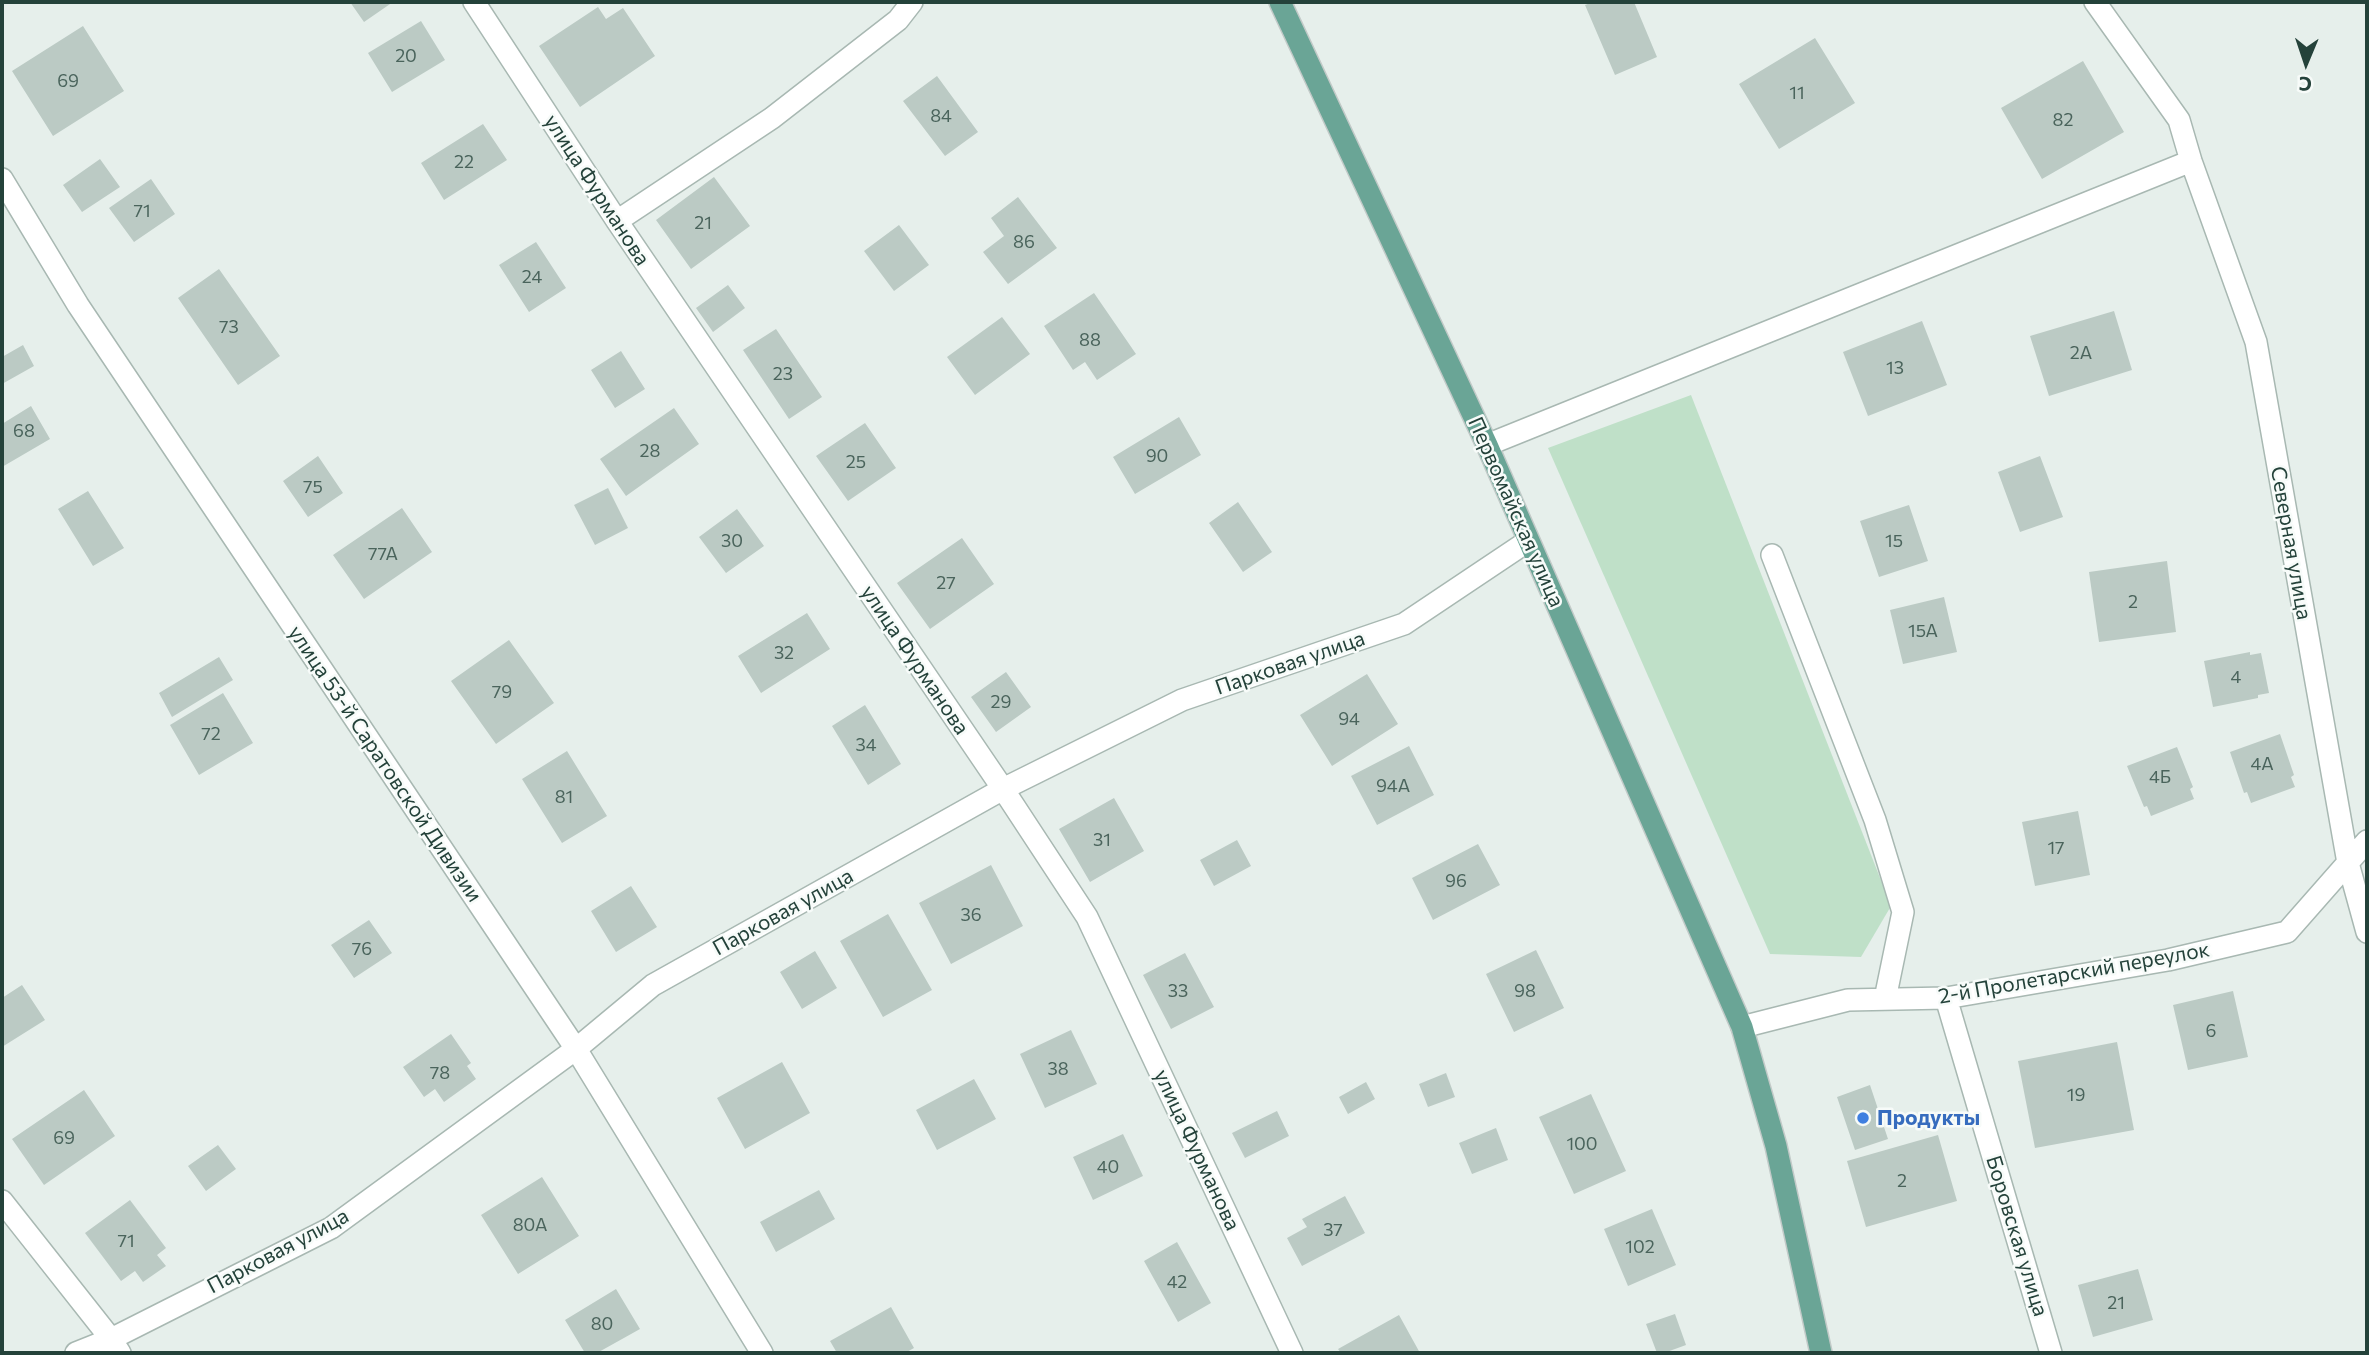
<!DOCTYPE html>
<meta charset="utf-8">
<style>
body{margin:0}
#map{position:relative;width:2369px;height:1355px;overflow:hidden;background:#e6efeb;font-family:Commissioner,sans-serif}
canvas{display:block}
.frame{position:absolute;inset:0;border:4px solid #24423a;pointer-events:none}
.north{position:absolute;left:2271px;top:28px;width:70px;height:70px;-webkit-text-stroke:5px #f7fbf9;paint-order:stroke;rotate:182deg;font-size:19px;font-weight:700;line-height:28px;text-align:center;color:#24423a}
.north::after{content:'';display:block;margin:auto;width:24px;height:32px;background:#24423a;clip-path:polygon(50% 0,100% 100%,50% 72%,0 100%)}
</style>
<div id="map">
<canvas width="2369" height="1355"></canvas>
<div class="frame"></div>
<div class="north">С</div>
</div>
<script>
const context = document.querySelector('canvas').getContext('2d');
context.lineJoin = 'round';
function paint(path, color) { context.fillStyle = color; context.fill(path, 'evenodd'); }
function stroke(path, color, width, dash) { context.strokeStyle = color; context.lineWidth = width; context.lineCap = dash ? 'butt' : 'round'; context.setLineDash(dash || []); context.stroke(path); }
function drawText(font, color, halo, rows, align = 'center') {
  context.font = font + ' Commissioner,sans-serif'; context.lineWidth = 5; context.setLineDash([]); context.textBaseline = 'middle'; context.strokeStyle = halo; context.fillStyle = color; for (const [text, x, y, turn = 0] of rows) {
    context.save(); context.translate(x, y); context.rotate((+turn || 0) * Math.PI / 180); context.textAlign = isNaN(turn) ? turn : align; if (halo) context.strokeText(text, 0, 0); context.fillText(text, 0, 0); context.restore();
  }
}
const green = new Path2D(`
 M1691,395L1891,906L1861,957L1770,954L1548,448Z`);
const building = new Path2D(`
 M350,2H393L364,22Z
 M1593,2H1634L1657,57L1615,75L1585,5Z
 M598,7L606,19L623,8L655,56L580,107L539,46Z
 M421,21L445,60L392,92L368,53Z
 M83,26L124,91L53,136L12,71Z
 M1815,38L1855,103L1779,149L1739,84Z
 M2083,61L2124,132L2042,179L2001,108Z
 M937,76L978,132L945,156L903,101Z
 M483,124L507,160L444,200L421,163Z
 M100,159L120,187L82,212L63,185Z
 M714,177L750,226L691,269L656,220Z
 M151,179L175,214L134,242L109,208Z
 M1018,197L1057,248L1008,284L983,252L1004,236L991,218Z
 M899,225L929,265L894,291L864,251Z
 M536,242L566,288L529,312L499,265Z
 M219,269L280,356L238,385L178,298Z
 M728,285L745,308L713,332L696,308Z
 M1094,293L1136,354L1097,380L1085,362L1073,370L1044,326Z
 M2114,311L2132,370L2049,396L2030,336Z
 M1002,317L1030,354L975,395L947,357Z
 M1922,321L1947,385L1868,416L1843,352Z
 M776,329L822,397L789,419L743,350Z
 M23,345L34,366L2,384V357Z
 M621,351L645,389L615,408L591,370Z
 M31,406L50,439L2,467V424Z
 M674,408L699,444L626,496L600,459Z
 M1179,417L1201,455L1135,494L1113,457Z
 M865,423L896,468L848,501L816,456Z
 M318,456L343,493L308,517L283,481Z
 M2040,456L2063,517L2020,532L1998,472Z
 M608,488L628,528L595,545L574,505Z
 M88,491L124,548L93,566L58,509Z
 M1238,502L1272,552L1243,572L1209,523Z
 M1909,505L1928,561L1879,577L1860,521Z
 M402,508L432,552L364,599L333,555Z
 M737,509L764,546L726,573L699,537Z
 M962,538L994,584L930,629L897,583Z
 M2167,561L2176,632L2099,642L2089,572Z
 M1944,597L1957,652L1903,664L1890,610Z
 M807,613L830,649L761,693L738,656Z
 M509,640L554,703L496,744L451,681Z
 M2250,652V655L2261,653L2269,693L2258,695V698L2213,707L2204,661Z
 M219,657L233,680L172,717L159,693Z
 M1006,672L1031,707L996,732L971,697Z
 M1367,674L1398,724L1332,766L1300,715Z
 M223,693L253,743L199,775L170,725Z
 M865,705L901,764L868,785L832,726Z
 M2280,734L2294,775L2291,777L2295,787L2251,803L2247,792L2244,793L2230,752Z
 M1409,746L1434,795L1377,825L1351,776Z
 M2177,747L2193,787L2190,789L2194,799L2151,816L2147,806L2144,807L2127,766Z
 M567,751L607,816L562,843L522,779Z
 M1114,798L1144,851L1090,882L1059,829Z
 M2078,811L2090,875L2035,886L2022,822Z
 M1237,840L1251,866L1214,886L1200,860Z
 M1478,844L1500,885L1433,920L1412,878Z
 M991,865L1023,926L951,964L919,903Z
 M631,886L657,927L616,952L591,911Z
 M888,914L932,990L883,1017L840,941Z
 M369,920L392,953L354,978L331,945Z
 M1536,950L1564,1008L1514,1032L1486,974Z
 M815,951L837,988L802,1009L780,972Z
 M1185,953L1214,1007L1171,1029L1143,975Z
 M22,985L45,1020L2,1047V998Z
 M2233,991L2248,1057L2188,1070L2173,1005Z
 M1071,1030L1097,1084L1045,1108L1020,1054Z
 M451,1034L471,1063L467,1066L476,1079L444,1102L435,1089L424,1097L403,1067Z
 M2117,1042L2134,1130L2035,1148L2018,1061Z
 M782,1062L810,1113L745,1149L717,1098Z
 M1446,1073L1455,1097L1428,1107L1419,1084Z
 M974,1079L996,1119L937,1150L916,1110Z
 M1366,1082L1375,1099L1348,1114L1339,1097Z
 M1870,1085L1888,1139L1855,1150L1837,1097Z
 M84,1090L115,1136L44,1185L12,1139Z
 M1591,1094L1626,1171L1574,1194L1539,1117Z
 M1277,1111L1289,1136L1245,1158L1232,1133Z
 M1496,1128L1508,1160L1472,1174L1459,1143Z
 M1123,1134L1143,1176L1093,1200L1073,1157Z
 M1938,1135L1957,1201L1866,1227L1847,1161Z
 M218,1145L236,1169L206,1191L188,1166Z
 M542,1177L579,1236L518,1274L481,1215Z
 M819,1190L835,1219L776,1252L760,1222Z
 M1345,1196L1365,1233L1302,1266L1287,1238L1307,1227L1302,1219Z
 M130,1200L166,1248L157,1255L166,1266L143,1282L135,1271L121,1281L85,1233Z
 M1652,1209L1676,1265L1628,1286L1604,1229Z
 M1177,1242L1211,1303L1178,1322L1144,1261Z
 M2138,1269L2153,1320L2093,1337L2078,1285Z
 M616,1289L640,1329L597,1353H585L565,1320Z
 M891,1307L914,1348L905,1353H837L830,1341Z
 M1675,1314L1686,1345L1664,1353H1657L1646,1324Z
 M1399,1315L1420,1353H1341L1338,1349Z`);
const minor = new Path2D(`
 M474,2L617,221L1003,789L1087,917L1292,1353
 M2095,2L2179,120L2191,161L2256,342L2348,863L2367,932
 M2,179L78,305L576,1049L762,1353
 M617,221L772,118L898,20L912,2
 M1487,445L2191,161
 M1772,555L1875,820L1903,912L1885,999
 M1946,998L2051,1353
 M1742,1027L1848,1000L1946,998L2168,960L2287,932L2367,841
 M2,1201L111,1339L120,1353
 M76,1353L111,1339L331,1228L576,1049L653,985L1003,789L1182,700L1404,624L1528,541`);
const major = new Path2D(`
 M1280,2L1487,445L1742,1027L1776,1146L1821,1353`);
const markers = [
 [1863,1118,7,"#3f7fe0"]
];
const numberNames = [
 ["20",406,56],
 ["69",68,81],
 ["11",1797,93],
 ["84",941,116],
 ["82",2063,120],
 ["22",464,162],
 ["71",142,211],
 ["21",703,223],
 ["86",1024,242],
 ["24",532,277],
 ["73",229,327],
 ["88",1090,340],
 ["2А",2081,353],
 ["13",1895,368],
 ["23",783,374],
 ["68",24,431],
 ["28",650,451],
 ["90",1157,456],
 ["25",856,462],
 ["75",313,487],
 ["30",732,541],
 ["15",1894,541],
 ["77А",383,554],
 ["27",946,583],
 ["2",2133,602],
 ["15А",1923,631],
 ["32",784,653],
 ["4",2236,677],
 ["79",502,692],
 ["29",1001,702],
 ["94",1349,719],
 ["72",211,734],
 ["34",866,745],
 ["4А",2262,764],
 ["4Б",2160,777],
 ["94А",1393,786],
 ["81",564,797],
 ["31",1102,840],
 ["17",2056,848],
 ["96",1456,881],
 ["36",971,915],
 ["76",362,949],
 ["33",1178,991],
 ["98",1525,991],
 ["6",2211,1031],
 ["38",1058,1069],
 ["78",440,1073],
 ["19",2076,1095],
 ["69",64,1138],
 ["100",1582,1144],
 ["40",1108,1167],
 ["2",1902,1181],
 ["80А",530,1225],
 ["37",1333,1230],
 ["71",126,1241],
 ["102",1640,1247],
 ["42",1177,1282],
 ["21",2116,1303],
 ["80",602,1324]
];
const streetNames = [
 ["улица Фурманова",597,190,57],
 ["Первомайская улица",1516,512,66],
 ["Северная улица",2291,543,80],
 ["улица Фурманова",915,660,56],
 ["Парковая улица",1290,663,-19],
 ["улица 53-й Саратовской Дивизии",385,764,56],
 ["Парковая улица",783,912,-29],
 ["2-й Пролетарский переулок",2074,973,-10],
 ["улица Фурманова",1197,1150,65],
 ["Боровская улица",2017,1236,73],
 ["Парковая улица",278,1251,-28]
];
const shopNames = [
 ["Продукты",1877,1118]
];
paint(green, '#bfe0c8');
paint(building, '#bbcac4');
stroke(minor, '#a8b8b2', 24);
stroke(major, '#c2cac8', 24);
stroke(minor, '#fff', 21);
stroke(major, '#6aa596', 21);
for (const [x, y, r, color] of markers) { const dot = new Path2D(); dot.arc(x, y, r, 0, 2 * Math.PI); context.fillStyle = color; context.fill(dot); stroke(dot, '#f7fbf9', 2.5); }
drawText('18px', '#4a645c', null, numberNames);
drawText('21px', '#24423a', '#f7fbf9', streetNames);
drawText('bold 21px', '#366cbe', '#f7fbf9', shopNames, 'left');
</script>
